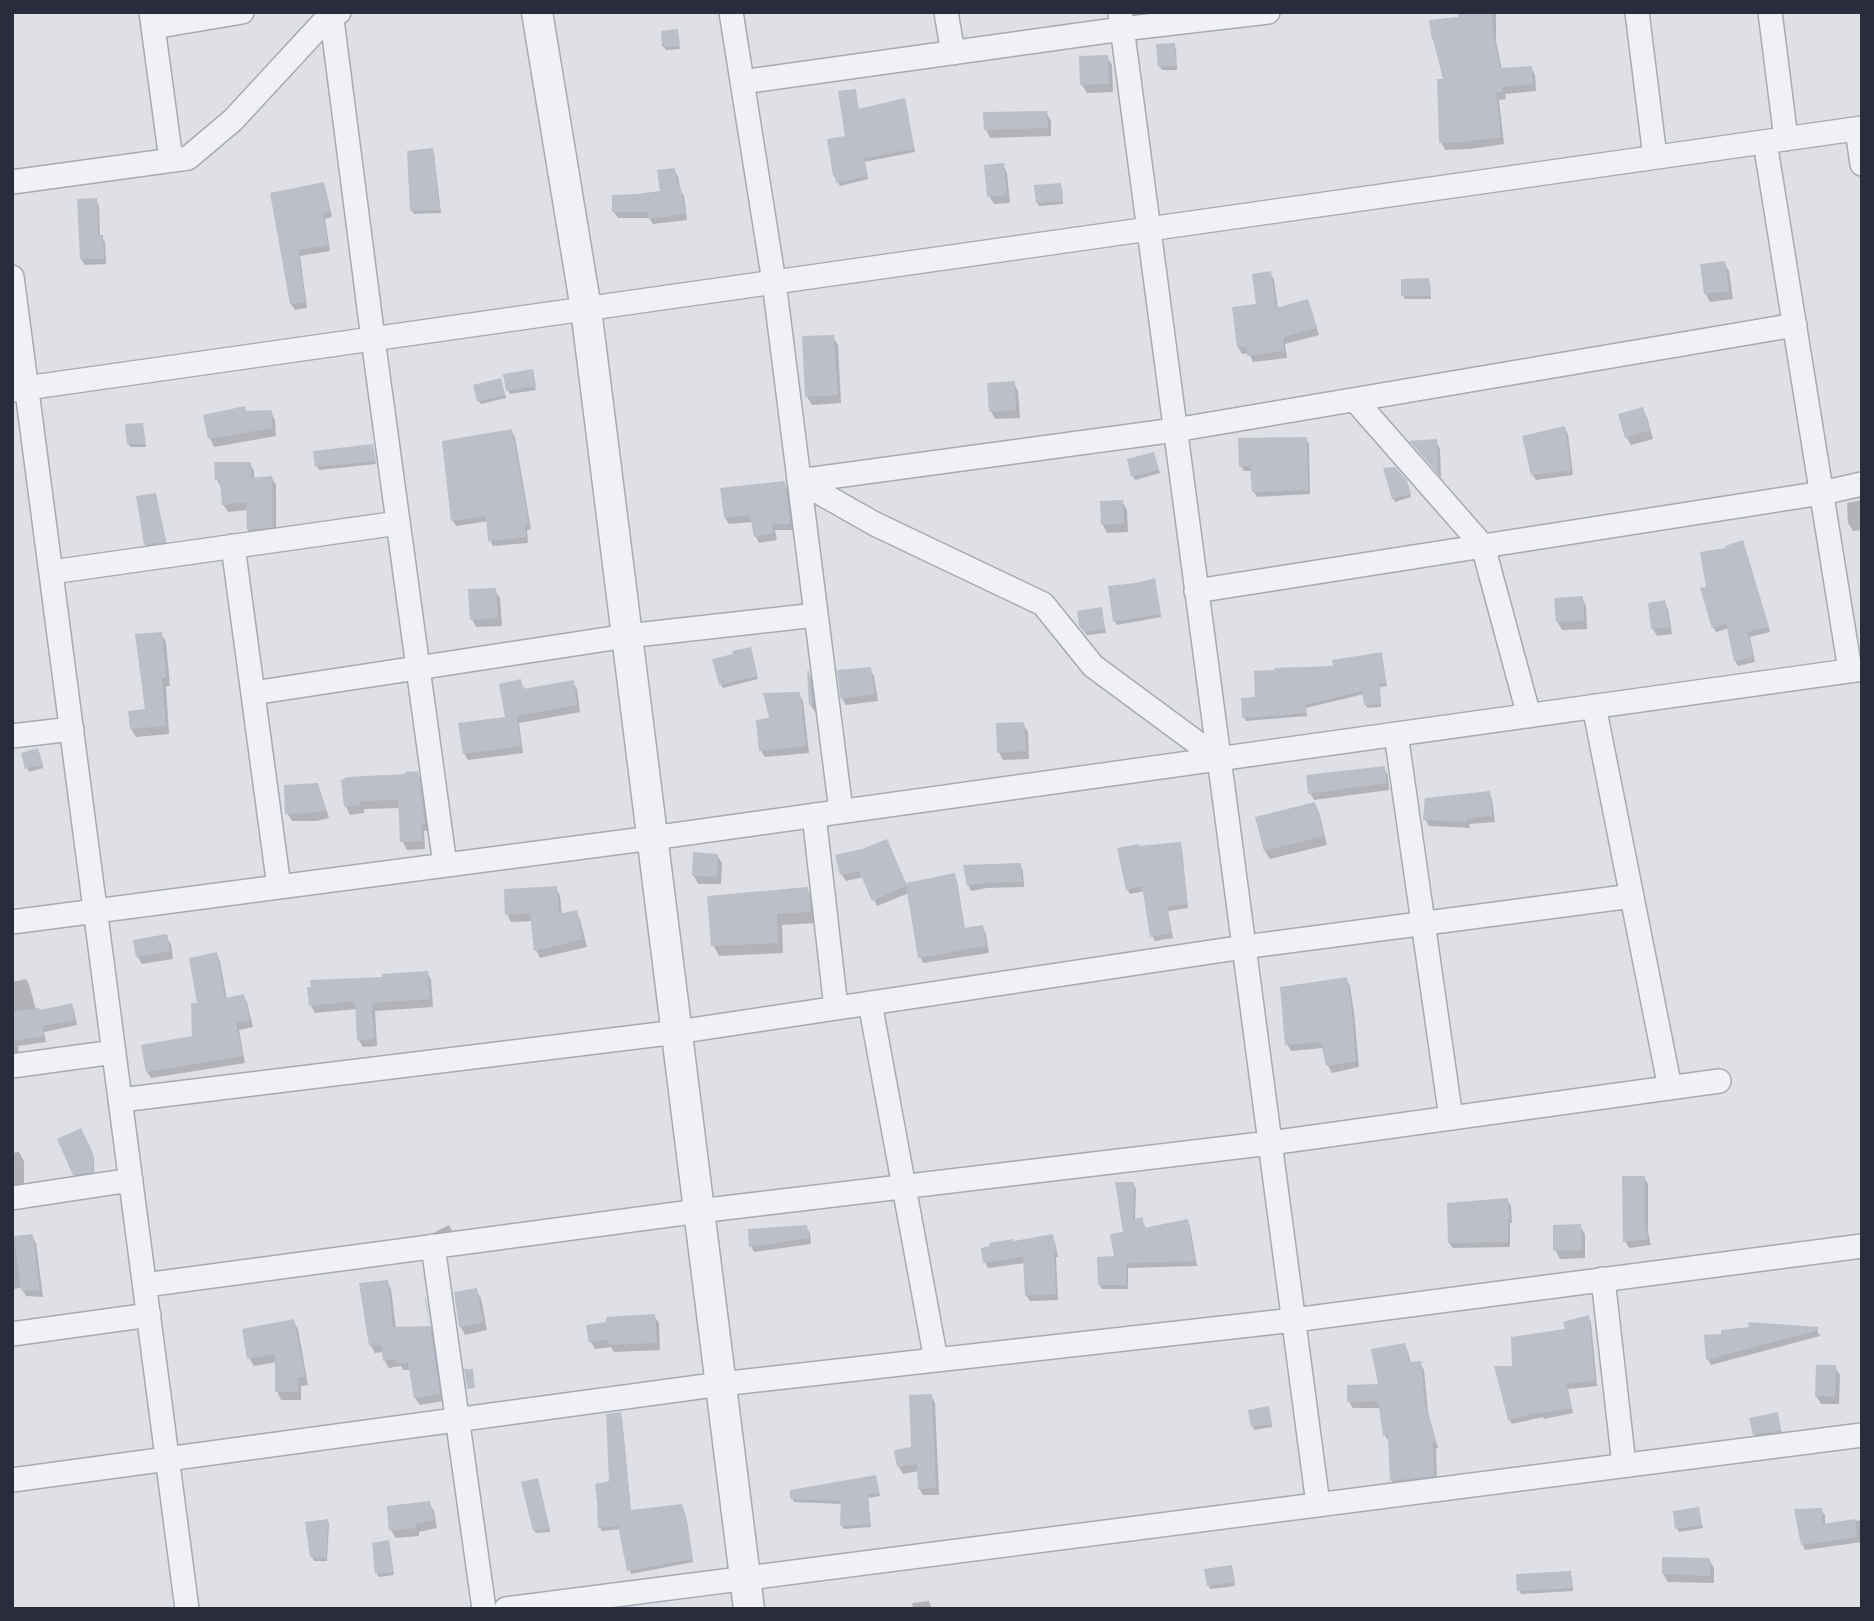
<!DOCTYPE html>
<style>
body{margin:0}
#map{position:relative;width:1874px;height:1621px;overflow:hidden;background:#dee0e6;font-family:"Archivo Narrow",sans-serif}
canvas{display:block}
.frame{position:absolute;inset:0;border:14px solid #282c3c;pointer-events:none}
</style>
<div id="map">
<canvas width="1874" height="1621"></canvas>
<div class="frame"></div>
</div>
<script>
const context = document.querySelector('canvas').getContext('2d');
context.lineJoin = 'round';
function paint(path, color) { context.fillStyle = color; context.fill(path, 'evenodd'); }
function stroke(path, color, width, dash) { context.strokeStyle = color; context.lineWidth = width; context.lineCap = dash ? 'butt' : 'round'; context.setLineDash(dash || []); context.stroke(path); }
const shadow = new Path2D(`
 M1460,12H1496V41L1502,70L1531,68L1535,75L1536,91L1505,94L1506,99L1499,100L1504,144L1470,149L1445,150L1441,142L1445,81Z
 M677,31L680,49L666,50L664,47Z
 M1174,45L1176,49L1177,70H1162L1160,67Z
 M1107,57L1112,65L1113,92L1087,93L1082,85Z
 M855,90L859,110L906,104L915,152L864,162L868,179L840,186L834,176L847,138Z
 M1046,112L1051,121V136L990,138L986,130Z
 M432,150L434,153L441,213L414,214L412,211Z
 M1003,165L1007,173L1010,203L994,204L989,196Z
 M674,170L678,176L680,189L684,196L687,220L653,224L649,218H618L614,212L662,193Z
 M323,184L326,190L332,217L325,219L330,251L300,256L307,308L295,310L291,304L272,194Z
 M1060,185L1062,188L1063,204L1039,206L1037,202Z
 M96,200L99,206L100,237H102L105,242L106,264L85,265L81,259Z
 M1724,263L1729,271L1733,299L1710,302L1705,293Z
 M1270,273L1274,280L1278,309L1307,301L1311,308L1319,335L1285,344L1287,358L1253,362L1249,353L1242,354L1238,347L1258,305Z
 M1428,280L1430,283L1431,299H1405L1403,296Z
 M833,337L838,345L841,403L812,405L807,397Z
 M532,371L536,390L510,394L508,390Z
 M1014,383L1018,391L1020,418L995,419L991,411Z
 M502,384L506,398L481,404L479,401Z
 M1642,409L1647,417L1653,439L1631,445L1626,437Z
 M271,412L275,420L276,436L214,447L210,438L247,413Z
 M142,425L146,447H131L128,444Z
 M1564,428L1568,434L1573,475L1536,480L1532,474Z
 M511,431L515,437L531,529L527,530L528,543L493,546L490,540L489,521L456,526L452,520Z
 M1306,438L1309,444L1310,494L1257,497L1254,492L1252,471H1244L1241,466Z
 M1436,441L1440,449L1441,478L1412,442Z
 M372,446L376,464L319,470L317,466Z
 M1155,458L1160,473L1135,480L1133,476Z
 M250,464L254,471V480L272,478L276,485V534L252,537L248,530V510L228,512L223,504L221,487L217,480Z
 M784,483L788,489L793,530H775L777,540L759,543L756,537L753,522L729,524L725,518Z
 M1408,486L1411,497L1395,502L1393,498Z
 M155,494L167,545L147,548L145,544Z
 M1862,500V530L1853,531L1848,523L1847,503Z
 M1122,501L1127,510L1128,532L1107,533L1103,525Z
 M1745,548L1770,632L1750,637L1755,662L1738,666L1735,661L1729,628L1716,632L1713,627L1708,588Z
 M1154,580L1161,617L1117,625L1115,622Z
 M495,590L500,598L502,626L476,627L472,619Z
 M1582,598L1586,606L1587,629L1562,630L1557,621Z
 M1664,602L1668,609L1672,634L1657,636L1653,629L1650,604Z
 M1101,609L1106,633L1087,635L1083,630Z
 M161,634L166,642L170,686H166L169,734L136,737L131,729L147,711Z
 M752,652L758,679L723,688L721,685Z
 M1381,653L1387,686L1380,687L1381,707L1367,708L1364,694L1306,708L1307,716L1246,721L1244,718L1275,672L1335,668Z
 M870,669L874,676L878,701L846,705L843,700L839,671Z
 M809,674L813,681L817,712H815L810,704Z
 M520,681L525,690L573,682L577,689L580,712L519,723L523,753L468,760L464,753L508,719Z
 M799,694L803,701L809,753L765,757L761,751L772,719Z
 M1023,724L1028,732L1029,759L1003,760L999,752Z
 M23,754H39L43,768L29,772Z
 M1384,768L1388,775L1389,790L1314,800L1310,793Z
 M417,773L422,781L429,830L424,831L425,849L407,850L402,841L400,808L364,809V813L350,815L346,807L407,776Z
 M317,785L321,793L329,818L316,821H292L287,813Z
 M1489,793L1492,799L1495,822L1469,824L1470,828L1429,826L1425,819Z
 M1315,804L1319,812L1327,845L1270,859L1265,851Z
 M1180,844L1182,849L1188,908L1168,911L1173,938L1155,941L1152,936L1145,891L1130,894L1127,889L1139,848Z
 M890,847L906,885L954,874L957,881L965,930L982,927L986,934L989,953L923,963L920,957L909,893L877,906L864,877L846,881L842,875Z
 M717,855L722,863L721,884H698L694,876Z
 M1020,865L1023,871L1024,887L987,888L971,891L968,885Z
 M556,888L560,896L562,915L576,912L580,919L587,947L540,958L536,950L533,921L511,922L507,914Z
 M807,889L813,900L816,923L782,925L783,953L719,956L713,945Z
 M166,936L171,944L173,959L142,964L137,956Z
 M216,954L220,961L227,1000L243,996L247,1002L253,1027L239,1030L245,1063L151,1078L147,1072L143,1046L194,1038L199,1005Z
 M427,972L431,980L433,1007L375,1011L377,1046L363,1047L358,1039L357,1009L315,1013L311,1006L384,979Z
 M26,979L29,984L36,1010L40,1011L71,1005L74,1010L77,1025L44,1032L46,1042L18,1046L19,1057L12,1058V982Z
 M1346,979L1350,986L1354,1012L1359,1067L1332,1073L1328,1066L1324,1048L1291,1051L1287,1044Z
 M81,1130L94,1158V1175L76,1178L74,1174Z
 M19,1152L24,1161V1184L12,1185V1153Z
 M1644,1177L1648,1184V1232L1651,1245L1629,1248L1625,1241Z
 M1133,1184L1136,1189L1135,1220L1142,1219L1146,1229L1187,1221L1190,1226L1197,1266L1128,1268V1289H1102L1099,1284L1116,1258L1125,1233Z
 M1507,1200L1511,1206L1512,1223H1510V1247L1453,1248L1449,1243Z
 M449,1225L453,1233L435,1235L433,1233Z
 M1580,1226L1585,1234V1258L1560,1259L1555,1250Z
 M806,1227L810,1233L811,1244L754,1252L751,1246Z
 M32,1236L36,1243L43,1297L26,1296L21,1288L12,1289V1238Z
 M1052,1236L1055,1242L1058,1257H1056L1058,1300L1030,1301L1026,1295L1025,1263L988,1268L985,1262Z
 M387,1282L391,1289L396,1329L432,1327L428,1303L430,1307L443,1401L420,1405L415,1398L411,1370H403L401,1366L389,1368L384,1360V1352L375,1353L371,1346Z
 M476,1290L481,1298L487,1330L465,1335L460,1326Z
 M654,1316L659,1323L660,1350L614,1352L611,1347L595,1349L591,1342Z
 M1588,1317L1591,1322L1597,1386L1568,1389L1573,1413L1544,1419L1543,1417L1512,1424L1509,1419L1514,1367Z
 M293,1321L298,1329L308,1385L301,1386V1400H281L277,1391V1362L254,1366L249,1358Z
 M1816,1328L1820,1336L1711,1365L1708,1359L1723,1336Z
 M1405,1345L1408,1352L1411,1364L1420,1363L1424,1370L1428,1412L1438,1448L1436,1449L1437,1482L1396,1488L1392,1481L1390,1442H1389L1385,1435L1381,1408H1353L1349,1402L1380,1386Z
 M1835,1367L1840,1375L1839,1404H1821L1816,1396Z
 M931,1396L935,1403L939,1495H923L919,1488V1471L903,1474L899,1467L896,1451L913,1449Z
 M1270,1412L1272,1427L1254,1430L1253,1426Z
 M620,1414L622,1417L631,1512L683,1509L687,1521L693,1562L631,1574L621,1529L602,1531L600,1527L611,1483Z
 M1777,1414L1782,1433L1756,1438L1754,1434Z
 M877,1481L880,1496L868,1498L871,1527L844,1529L842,1526L843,1504L794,1502L792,1498Z
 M539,1484L550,1532L536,1533L534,1530Z
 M429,1503L434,1511L437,1528L419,1532V1536L396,1538L391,1530Z
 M1698,1509L1703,1528L1679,1532L1677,1528Z
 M1821,1510L1825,1515V1525L1862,1520V1542L1805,1550L1802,1544Z
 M328,1521L329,1524L327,1561H314L312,1557Z
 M389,1542L390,1546L394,1575L379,1577L377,1574Z
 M1709,1560L1714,1568V1583L1668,1582L1663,1574Z
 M1231,1567L1235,1586L1210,1589L1208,1585Z
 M1570,1573L1572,1577L1573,1591L1521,1594L1519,1590Z
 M929,1601L932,1609H913L912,1603Z`);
const building = new Path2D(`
 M1458,12H1492L1493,32L1500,68L1532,66L1533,84L1502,87L1503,92L1496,93L1501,137L1465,142L1439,143L1437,79H1443L1433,39L1432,40L1429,20L1458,17Z
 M678,29L680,46L662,47L661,31Z
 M1175,43L1176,66L1158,67L1156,44Z
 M1108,55L1109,84L1080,85L1079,56Z
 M856,89L858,109L905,98L914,149L864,158L868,176L836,183L835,176H833L827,139L845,136L838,91Z
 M1047,111L1048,128L984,130L983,112Z
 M433,148L440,210L410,211L407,151Z
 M1004,163L1007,195L987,197L984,165Z
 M675,168L678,188H681L685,214L648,219L647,212H612V195L637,194L660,191L657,170Z
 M324,182L330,211L323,213L328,245L298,250L305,302L290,304L270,193Z
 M1061,183L1062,201L1036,203L1034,185Z
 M97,198L98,235H103L104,259H80L77,199Z
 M1725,261L1729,291L1704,294L1700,264Z
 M1271,271L1276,308L1308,299L1317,328L1283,337L1284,351L1247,356V347H1237L1232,307L1256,304L1252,274Z
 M1429,278L1430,296H1401V279Z
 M834,335L838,395L805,397L802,336Z
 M533,369L536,386L506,391L503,374Z
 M501,378L505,395L477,402L473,385Z
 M1015,381L1016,410L989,412L987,383Z
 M245,406L246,411L272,410V428L208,439L203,415Z
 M1643,407L1650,430L1625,438L1618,414Z
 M143,423L146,444H127L125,424Z
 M1565,426L1571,470L1531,475L1522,436Z
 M512,429L529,524H525L526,537L488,541L486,516L451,521L442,441Z
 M1307,437L1308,490L1252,492L1250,466L1239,467L1238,438Z
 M1437,439L1438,470H1435L1409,441Z
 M373,444L376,461L315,467L313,451Z
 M1154,452L1159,470L1131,477L1127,459Z
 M214,462H251V478L272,476L273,527L247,530L246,502L222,505L220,480H215Z
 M1395,467L1407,480L1411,494L1392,499L1383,468Z
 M785,481L790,524H772L774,533L754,537L750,515L724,518L720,488Z
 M156,493L166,542L144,545L136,496Z
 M1123,500L1124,524L1101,525L1100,501Z
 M1743,540L1769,627L1748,632L1753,657L1734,661L1726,624L1712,628L1700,588L1706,587L1700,552L1726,548L1725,546Z
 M1155,578L1161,614L1113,622L1108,586L1136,583Z
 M496,588L498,618L470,620L468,589Z
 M1583,596L1584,621L1556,622L1554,598Z
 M1665,600L1670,627L1651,629L1648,603Z
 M1102,607L1105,629L1084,632L1079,626L1077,611Z
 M162,632L166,678H162L166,726L130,729L128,711L145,709L135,634Z
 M751,647L757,676L719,685L712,659L733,654L732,651Z
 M1382,652L1386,683H1379L1381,704L1364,705L1362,691L1305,705L1306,713L1242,718L1241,698L1255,697L1254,671L1274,670V668L1333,666L1332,660Z
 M871,667L875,694L841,699V701L837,670Z
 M807,671H809L813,705H809Z
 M521,679L523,689L574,680L577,705L517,716L521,746L463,754L458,723L505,717L499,684Z
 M800,692L806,746L759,751L756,720L769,718L763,693Z
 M1024,722L1026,751L997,753L996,723Z
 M38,748L43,765L25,769L21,753Z
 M1385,766L1386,783L1308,794L1306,775Z
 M418,771L425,823H421L422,841L400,842L398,800L360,801V805L344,807L341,780L348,777L405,774V772Z
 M318,783L326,810L311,813L285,814L284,785Z
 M1490,791L1492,816L1467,818V822L1423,820L1425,798Z
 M1315,802L1324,836L1264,851L1255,817Z
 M887,839L906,883L955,873L964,928L983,925L986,946L918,958L906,886L872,901L859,871L840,875L835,855L862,849Z
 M1181,842L1187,904L1167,907L1171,933L1150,937L1142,886L1126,890L1117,848L1139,844V846Z
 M693,852L718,854L717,877L692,876Z
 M1021,863L1022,882L983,883L967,886L963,865Z
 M557,886L559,914L577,910L583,939L534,951L530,913L505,915L504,889Z
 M808,887L811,912L777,914L778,943L711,946L707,896Z
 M167,934L170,951L136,957L133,940Z
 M217,952L225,998L244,994L250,1020L236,1023L243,1056L146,1072L141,1045L192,1036L191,1003H197L189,958Z
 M428,971L430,999L372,1003L374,1039L357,1040L355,1001L309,1006L307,987H311L310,980L382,977V974Z
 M1347,977L1351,1003L1356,1061L1326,1066L1321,1042L1285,1045L1280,987Z
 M72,1003L75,1020L43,1026L44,1036L12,1041V1012L40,1008V1010Z
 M81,1128L93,1153V1172L73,1175L57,1139Z
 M1622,1176H1645V1224L1648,1239L1623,1242Z
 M1115,1182H1134L1133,1219L1143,1217L1144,1228L1188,1219L1195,1261L1126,1263V1285H1098L1097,1257L1114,1256L1110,1234L1123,1232Z
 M1508,1198L1510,1218H1508V1242L1448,1243L1447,1203Z
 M1581,1224L1582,1250L1553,1251V1225Z
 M807,1225L809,1238L749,1247L748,1229Z
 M33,1234L40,1291L21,1290L14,1236Z
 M1053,1234L1056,1251H1054L1056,1294L1025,1296L1023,1257L983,1263L981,1248L990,1246L989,1243L1013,1239L1014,1241Z
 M388,1280L393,1327L430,1326L425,1298L426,1297L440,1394L414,1398L408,1363H397V1359L383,1361L381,1345L369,1346L359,1283Z
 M477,1288L483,1322L459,1327L454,1292Z
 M655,1314L657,1343L608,1345L607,1339L589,1343L586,1325L606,1322V1317Z
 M1589,1315L1595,1381L1566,1384L1572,1408L1539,1414V1412L1508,1420L1494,1366H1512L1511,1337L1565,1329L1563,1322Z
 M294,1319L305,1377L298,1378V1392H275V1354L247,1359L242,1329Z
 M1748,1322L1818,1327V1330L1706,1360L1704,1335L1721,1334V1330L1749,1327Z
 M1405,1343L1409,1362L1421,1361L1425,1404L1436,1442H1433L1434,1476L1390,1481L1388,1435L1383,1436L1378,1401L1347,1402V1385L1378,1384L1371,1349Z
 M1816,1365H1836L1835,1397L1815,1396Z
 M464,1369H473L475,1388L467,1389Z
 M932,1394L936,1488L918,1489L917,1464L897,1467L894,1450L911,1447L909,1395Z
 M1269,1406L1272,1424L1251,1427L1248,1410Z
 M621,1412L631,1510L682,1504L686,1516L693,1559L627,1571L618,1526L598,1528L597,1509H598L595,1484L609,1481L606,1414Z
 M1778,1412L1781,1430L1753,1435L1749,1418Z
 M876,1475L879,1493L868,1494L870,1524L840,1526L841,1501L790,1499V1490Z
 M538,1478L550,1529L533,1531L521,1482Z
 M430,1501L434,1520L416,1524V1528L389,1531L387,1506Z
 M1699,1507L1702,1525L1675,1529L1673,1511Z
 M1822,1508L1823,1524L1855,1519L1857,1537L1801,1545L1794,1509Z
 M328,1519L326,1558L310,1557L305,1522Z
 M389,1540L393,1572L375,1574L372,1543Z
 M1662,1557L1710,1558V1576L1662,1574Z
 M1232,1565L1235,1582L1207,1586L1204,1569Z
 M1571,1571L1572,1588L1517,1591L1516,1574Z`);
const minor = new Path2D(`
 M151,12L171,160
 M331,12L373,339L445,865
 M731,12L774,282L841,811
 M946,12L953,53
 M1120,12L1318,1504
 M1637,12L1655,157
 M1770,12L1786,139
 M153,27L242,12
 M742,82L1122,29L1268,12
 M1857,129L1862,164
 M1765,142L1850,670
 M12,182L188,158L233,120L331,14L339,12
 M12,277L187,1609
 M12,390L1862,128
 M1355,400L1483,546L1529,716
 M233,546L279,887
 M52,572L398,523
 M1196,591L1822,493L1862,484
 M253,693L627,636L816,615
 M1594,706L1670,1088
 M1396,734L1451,1118
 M12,736L72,729
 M1219,759L1093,666L1043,604L875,524L799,481L1175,430L1795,325
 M814,815L836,1008
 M12,922L652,838L1862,669
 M870,1003L936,1360
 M12,1066L114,1052
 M121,1100L677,1032L1244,947L1632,896
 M12,1198L131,1180
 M433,1246L484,1609
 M1603,1279L1624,1465
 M145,1285L699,1211L1270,1143L1719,1081
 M12,1334L149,1315
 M12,1480L721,1384L1294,1320L1862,1246
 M506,1609L1862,1435`);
const tertiary = new Path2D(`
 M537,12L586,309L749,1609`);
paint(shadow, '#0003');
paint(building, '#bcbec9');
stroke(minor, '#a7aab3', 26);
stroke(tertiary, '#a7aab3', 33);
stroke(minor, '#f0f1f5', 23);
stroke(tertiary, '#f0f1f5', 30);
</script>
